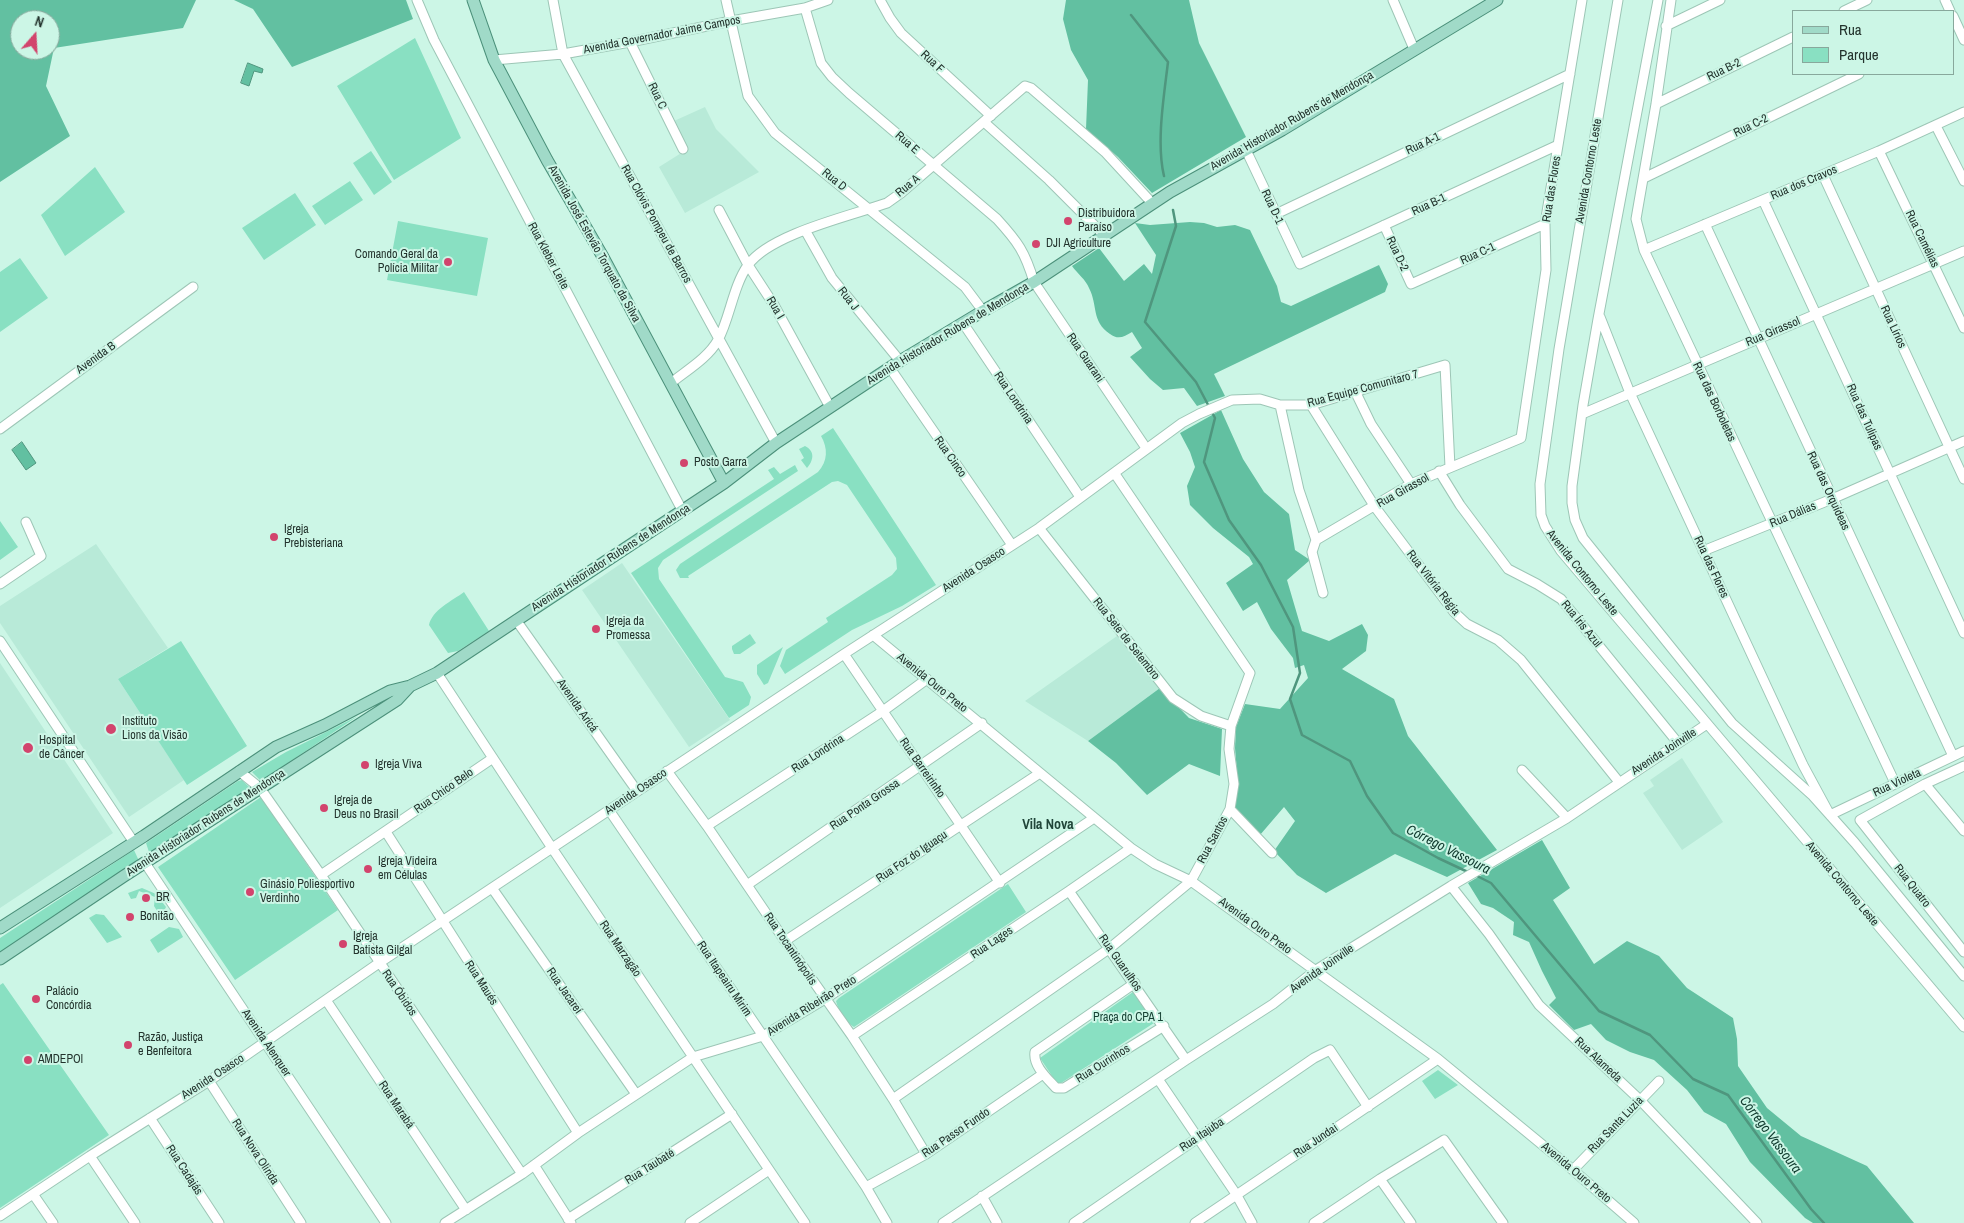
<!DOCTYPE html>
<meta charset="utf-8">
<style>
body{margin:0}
#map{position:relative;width:1964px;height:1223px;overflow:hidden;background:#ccf6e6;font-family:"Archivo Narrow",sans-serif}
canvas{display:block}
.legend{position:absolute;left:1792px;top:10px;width:162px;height:65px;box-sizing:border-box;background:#ccf6e6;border:1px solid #88a89c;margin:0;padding:6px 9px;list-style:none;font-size:15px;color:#23332d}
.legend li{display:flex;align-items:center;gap:10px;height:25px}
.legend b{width:25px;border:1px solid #88a89c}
.north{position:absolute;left:10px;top:10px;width:50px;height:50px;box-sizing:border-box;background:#ccf6e6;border:1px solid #88a89c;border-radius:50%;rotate:19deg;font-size:14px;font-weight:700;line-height:20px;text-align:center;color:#23332d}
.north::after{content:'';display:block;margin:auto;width:18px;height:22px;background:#d2446d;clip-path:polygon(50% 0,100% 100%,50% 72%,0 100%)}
</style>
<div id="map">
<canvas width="1964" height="1223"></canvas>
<ul class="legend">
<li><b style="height:6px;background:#a0dac8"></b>Rua</li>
<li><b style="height:14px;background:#89e0c2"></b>Parque</li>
</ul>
<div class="north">N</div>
</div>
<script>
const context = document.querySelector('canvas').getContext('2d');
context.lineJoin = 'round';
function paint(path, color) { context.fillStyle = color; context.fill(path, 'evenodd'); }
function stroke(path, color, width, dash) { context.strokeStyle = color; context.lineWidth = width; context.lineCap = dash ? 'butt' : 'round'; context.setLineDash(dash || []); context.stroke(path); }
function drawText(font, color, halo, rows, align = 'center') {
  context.font = font + ' "Archivo Narrow",sans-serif'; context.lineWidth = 4; context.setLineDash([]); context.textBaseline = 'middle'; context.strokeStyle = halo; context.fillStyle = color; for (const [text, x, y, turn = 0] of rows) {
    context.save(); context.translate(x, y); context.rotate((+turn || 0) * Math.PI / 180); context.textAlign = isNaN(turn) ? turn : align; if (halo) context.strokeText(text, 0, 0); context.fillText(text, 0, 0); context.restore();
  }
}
const built = new Path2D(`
 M705,107L716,129L759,172L685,213L659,167L686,150L674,121Z
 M96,544L168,648L118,679L184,780L129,817L0,623V606Z
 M622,563L730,720L689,747L582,590Z
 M1117,636L1160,688L1088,741L1025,701Z
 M0,663L113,833L0,908Z
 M1682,758L1723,822L1682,850L1643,793L1654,786L1650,780Z`);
const green = new Path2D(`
 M415,38L461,138L394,180L337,86Z
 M371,151L392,182L374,195L353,163Z
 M95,167L125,212L65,256L41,215Z
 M350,181L363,200L325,225L312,206Z
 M295,193L316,225L264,260L242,228Z
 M398,221L488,238L477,296L387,280Z
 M20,258L48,298L0,332V272Z
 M833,428L936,585L902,606L852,630L785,674L780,666L786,650L828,622L826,618L892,575L897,569L896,558L847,485L838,481L832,482L688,576L689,578H680L676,570L680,564L818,472C828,461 828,448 821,436Z
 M805,446C815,451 814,460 807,468L801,460L804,458L799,449Z
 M795,465L798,471L663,560L658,568L659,579L725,677L743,682L751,697L749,705L729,718L631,573L774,479L768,470L774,467L780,474Z
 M0,521L18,547L0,560Z
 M464,592L489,631L458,651L448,653L429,625C432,610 452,601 464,592Z
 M750,634L756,643L740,654H734L732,649V646Z
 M181,641L247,746L187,785L118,679Z
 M783,647L768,683L764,685L757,674V665Z
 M358,716L261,781L252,772L286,752Z
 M242,780L250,788L150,855L146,843L238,781Z
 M261,797L338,910L235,980L158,867Z
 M134,850L139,861L0,953V938Z
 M1008,884L1026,912L854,1027C846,1023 838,1010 836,1001L839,998Z
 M142,888L156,894L166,907L164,911L159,914L154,906L155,897L139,891L136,898L131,899L128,893Z
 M96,914L104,915L122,937L107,943L89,918Z
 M169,927L179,929L183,937L158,953L150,940Z
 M3,983L109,1135L0,1208V985Z
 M1133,992L1154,1023L1058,1085L1040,1058Z
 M1438,1070L1458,1085L1435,1099L1422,1081Z`);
const forest = new Path2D(`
 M0,0H196L183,28L54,48L46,86L70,136L0,182ZM20,20H50V50H20Z
 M234,0H406L413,19L292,67L253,9Z
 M1066,0H1189L1199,43L1246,137L1152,193L1118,157L1086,129L1088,80L1071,50L1063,19Z
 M1190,222L1204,223L1217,227L1235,225L1250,230L1277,286L1281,302L1291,306L1379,265L1388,284L1385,292L1214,374L1225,396L1197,406L1184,388L1163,390L1150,379L1130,357L1142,348L1132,332C1124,337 1118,340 1110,334C1091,321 1098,305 1089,288C1086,280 1077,273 1072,266L1099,248L1124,281L1144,264L1152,274L1156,255L1135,223L1150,225Z
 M1221,410L1243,459L1264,492L1289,514L1295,550L1310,560L1287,580L1302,631L1329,641L1362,624L1368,635L1366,651L1342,669L1394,699L1408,736L1497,850L1447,877L1395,854L1326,893L1297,875L1274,851L1295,821L1284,807L1260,835L1234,808L1238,784L1235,748L1236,727L1245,704L1280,709L1308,678L1304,665L1295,668L1293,658L1271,629L1257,602L1243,611L1226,583L1253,564L1249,557L1213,528L1190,505L1187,486L1195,467L1190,452L1180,433Z
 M1160,688L1189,718L1222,729L1220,776L1189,764L1147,795L1116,763L1088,741Z
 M1542,840L1570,888L1553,900L1594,964L1627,941L1659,956L1687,988L1733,1018L1737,1039L1738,1066L1767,1108L1801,1136L1867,1166L1914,1223H1813L1805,1218L1750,1162L1726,1124L1704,1112L1687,1090L1654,1060L1630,1052L1606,1040L1591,1024L1574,1030L1549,1005L1556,998L1542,971L1529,942L1513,935L1514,922L1493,908L1481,904L1468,883Z`);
const water = new Path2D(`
 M248,63L263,69L262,73L254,71L249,86L241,83Z
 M22,442L36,463L26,470L12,450Z`);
const stream = new Path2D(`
 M1131,15L1168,62C1164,96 1156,143 1164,176
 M1173,210L1176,226L1145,322L1196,382L1215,418L1204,462L1229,520L1261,565L1293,627L1300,673L1290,699L1302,735L1350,761L1367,796L1393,833L1438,858L1470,873
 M1475,875L1491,883L1599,1011L1650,1035L1693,1079L1728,1095L1811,1209L1824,1223`);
const minor = new Path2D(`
 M417,0L434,40L682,510
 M553,0L563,54L776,443
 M726,0L748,96L775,133L965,287L983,311
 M880,0L890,18L901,33L991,116
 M1393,0L1414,49
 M1618,0L1559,349L1540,484L1541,515L1545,526L1561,551L1964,1027
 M1658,0L1598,319L1583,405L1572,486V503L1575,520L1583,538L1732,723L1813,796L1855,843L1964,976
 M1671,0L1656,104L1636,219L1644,250L1895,783
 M1945,0L1950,11
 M805,8L821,63L832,77L849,93L997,219C1018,242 1025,252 1034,282L1146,448
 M1844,11L1867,0
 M1953,16L1964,40
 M1666,26L1720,0
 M630,42L683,149
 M494,60L563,54L630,42L731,21L805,8L828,0
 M1656,104L1793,37
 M984,122L1049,180L1104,235
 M1936,126L1964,181
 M1246,150L1300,264L1558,145
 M1879,151L1964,328
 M1823,175L1964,479
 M1644,178L1859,74
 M1763,200L1964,633
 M719,210L748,265L774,305L830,407
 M1276,214L1570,74
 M1705,224L1953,756
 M1384,225L1411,284L1545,224
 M805,230L832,278L900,361
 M1644,250L1879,151L1964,112
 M1600,317L1630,393L1803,765L1830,815L1964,751
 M963,323L1080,497
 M890,368L1012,545
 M671,383C687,370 708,358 718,340C730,318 733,286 748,265C770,234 850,216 887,203L901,193L1025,86L1031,88L1105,152L1152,203
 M1356,393L1371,424L1411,484
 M1280,405L1299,490L1316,540L1312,552L1323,593
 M1311,405L1375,507L1454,612L1467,624L1498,640L1521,660L1619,782
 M1582,414L1964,251
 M0,429L193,287
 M1439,471L1460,505L1508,569L1537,584L1561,599L1678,743
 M1039,528L1173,698L1201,716L1231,726
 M1316,540L1411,484L1521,438L1546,270L1545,224L1582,0
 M1703,551L1832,499L1964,441
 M0,584L41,556L26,522
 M516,620L637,791
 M873,635L1131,848L1155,864L1191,881L1438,1059L1573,1170L1634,1223
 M0,641L133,841
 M844,654L1000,883
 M437,673L552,848L805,1223
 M1964,766L1925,784L1860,820L1964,952
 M1522,770L1567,818
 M239,771L260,788L321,875L522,1174
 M667,771L707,826L785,941L852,1036L893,1099L926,1154
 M1925,784L1964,831
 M1230,809L1272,853
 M609,810L866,1187L887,1223
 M707,826L883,711L927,679
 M386,832L578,1133
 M145,863L386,1223
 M321,875L493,758
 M747,885L982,723
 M1451,886L1489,934L1539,1005L1640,1100L1757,1223
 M492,888L636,1094
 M1069,891L1186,1060
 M785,941L1040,773
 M1135,983L1035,1052C1033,1066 1047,1078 1056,1088H1064L1164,1026
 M326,1000L466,1210
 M852,1036L1069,891L1131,848
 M1158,1079L1236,1194L1252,1223
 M209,1081L301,1223
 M893,1099L1110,948L1191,881L1230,809L1234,784L1229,749L1231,726L1250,673L1115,474
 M150,1118L219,1223
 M90,1156L135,1223
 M534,1165L571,1223
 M1573,1170L1659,1081
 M1380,1179L1411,1223
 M866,1187L926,1154L1043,1074
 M33,1194L53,1223
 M982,1196L997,1223
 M0,1216L90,1156L209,1081L379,963L844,654L1039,528L1182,423L1199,414L1232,400L1260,399L1280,405H1311L1445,365L1450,467
 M568,1219L732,1114
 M445,1223L522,1174L578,1133L693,1057L763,1036L825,999L1094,818
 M690,1223L769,1170
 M943,1223L1186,1060L1273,1004L1316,970L1451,886L1567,818L1707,724
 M1074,1223L1314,1058L1330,1050L1368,1107
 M1195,1223L1438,1059
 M1314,1223L1380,1179L1444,1140L1503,1223`);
const major = new Path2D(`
 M473,0L494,60L547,160L603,257L724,483
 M0,928L144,836L276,747L325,725L390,691L410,686L437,673L724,483L776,443L900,361L983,311L1034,282L1170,192L1282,130L1497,0
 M0,959L124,876L397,700L410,686`);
const markers = [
 [1068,221,5,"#d2446d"],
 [1036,244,5,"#d2446d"],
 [448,262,5,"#d2446d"],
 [684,463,5,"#d2446d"],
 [274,537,5,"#d2446d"],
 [596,629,5,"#d2446d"],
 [111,729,6,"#d2446d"],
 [28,748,6,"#d2446d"],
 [365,765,5,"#d2446d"],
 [324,808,5,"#d2446d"],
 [368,869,5,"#d2446d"],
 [250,892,5,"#d2446d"],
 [146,898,5,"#d2446d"],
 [130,917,5,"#d2446d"],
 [343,944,5,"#d2446d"],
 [36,999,5,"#d2446d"],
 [128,1045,5,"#d2446d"],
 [28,1060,5,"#d2446d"]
];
const streetNames = [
 ["Avenida Governador Jaime Campos",662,35,-11],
 ["Rua F",932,62,43],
 ["Rua B-2",1724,70,-26],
 ["Rua C",657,96,64],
 ["Avenida Historiador Rubens de Mendonça",1292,121,-30],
 ["Rua C-2",1751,126,-26],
 ["Rua E",907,143,41],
 ["Rua A-1",1423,144,-25],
 ["Avenida Contorno Leste",1589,171,-80],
 ["Rua D",834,180,39],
 ["Rua dos Cravos",1804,183,-23],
 ["Rua A",908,186,-40],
 ["Rua das Flores",1552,189,-81],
 ["Rua B-1",1429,205,-25],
 ["Rua D-1",1272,207,65],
 ["Rua Clóvis Pompeu de Barros",656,224,61],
 ["Rua Camélias",1922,239,64],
 ["Avenida José Estevão Torquato da Silva",594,244,61],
 ["Rua D-2",1397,254,65],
 ["Rua C-1",1478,254,-24],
 ["Rua Kleber Leite",548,256,62],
 ["Rua J",848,299,52],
 ["Rua I",775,308,60],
 ["Rua Lírios",1893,327,65],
 ["Rua Girassol",1773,332,-23],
 ["Avenida Historiador Rubens de Mendonça",948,334,-31],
 ["Avenida B",96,358,-36],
 ["Rua Guarani",1085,358,56],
 ["Rua Equipe Comunitaro 7",1363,389,-15],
 ["Rua Londrina",1013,398,56],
 ["Rua das Borboletas",1714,402,65],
 ["Rua das Tulipas",1864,417,66],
 ["Rua Cinco",950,457,55],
 ["Rua Girassol",1403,491,-29],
 ["Rua das Orquídeas",1828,491,65],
 ["Rua Dálias",1793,515,-23],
 ["Avenida Historiador Rubens de Mendonça",611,558,-33],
 ["Rua das Flores",1711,567,65],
 ["Avenida Osasco",974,570,-33],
 ["Avenida Contorno Leste",1582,573,51],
 ["Rua Vitória Régia",1433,583,52],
 ["Rua Íris Azul",1581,624,51],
 ["Rua Sete de Setembro",1126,639,52],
 ["Avenida Ouro Preto",932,683,39],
 ["Avenida Aricá",577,706,55],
 ["Avenida Joinville",1664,752,-33],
 ["Rua Londrina",818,754,-33],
 ["Rua Barreirinho",922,768,55],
 ["Rua Violeta",1897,783,-25],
 ["Rua Chico Belo",444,791,-35],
 ["Avenida Osasco",636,792,-34],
 ["Rua Ponta Grossa",865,805,-34],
 ["Avenida Historiador Rubens de Mendonça",206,823,-33],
 ["Rua Santos",1213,840,-62],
 ["Rua Foz do Iguaçu",912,857,-34],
 ["Avenida Contorno Leste",1842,884,50],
 ["Rua Quatro",1912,886,52],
 ["Avenida Ouro Preto",1255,926,36],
 ["Rua Lages",992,943,-34],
 ["Rua Marzagão",620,949,56],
 ["Rua Tocantinópolis",790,949,56],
 ["Rua Guarulhos",1120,963,55],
 ["Avenida Joinville",1322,969,-35],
 ["Rua Itapeairu Mirim",724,979,56],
 ["Rua Maués",481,983,57],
 ["Rua Jacareí",564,991,55],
 ["Rua Óbidos",399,993,56],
 ["Avenida Ribeirão Preto",812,1006,-32],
 ["Avenida Alenquer",266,1043,56],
 ["Rua Alameda",1598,1060,43],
 ["Rua Ourinhos",1103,1064,-32],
 ["Avenida Osasco",213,1077,-33],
 ["Rua Marabá",396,1105,56],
 ["Rua Santa Luzia",1616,1125,-46],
 ["Rua Passo Fundo",956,1133,-34],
 ["Rua Itajuba",1202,1135,-34],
 ["Rua Jundai",1316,1141,-34],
 ["Rua Nova Olinda",255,1152,57],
 ["Rua Taubaté",650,1167,-32],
 ["Rua Cadajás",184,1170,57],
 ["Avenida Ouro Preto",1576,1173,40]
];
const poiNames = [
 ["Distribuidora",1078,214],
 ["Paraíso",1078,228],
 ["DJI Agriculture",1046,244],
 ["Comando Geral da",438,255,"right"],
 ["Polícia Militar",438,269,"right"],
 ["Posto Garra",694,463],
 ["Igreja",284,530],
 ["Prebisteriana",284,544],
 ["Igreja da",606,622],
 ["Promessa",606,636],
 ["Instituto",122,722],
 ["Lions da Visão",122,736],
 ["Hospital",39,741],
 ["de Câncer",39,755],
 ["Igreja Viva",375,765],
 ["Igreja de",334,801],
 ["Deus no Brasil",334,815],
 ["Igreja Videira",378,862],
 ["em Células",378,876],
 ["Ginásio Poliesportivo",260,885],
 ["Verdinho",260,899],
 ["BR",156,898],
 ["Bonitão",140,917],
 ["Igreja",353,937],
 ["Batista Gilgal",353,951],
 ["Palácio",46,992],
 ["Concórdia",46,1006],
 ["Razão, Justiça",138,1038],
 ["e Benfeitora",138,1052],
 ["AMDEPOl",38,1060]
];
const parkNames = [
 ["Praça do CPA 1",1128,1018]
];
const neighbourhoodNames = [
 ["Vila Nova",1048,825]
];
const waterNames = [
 ["Córrego Vassoura",1448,850,27],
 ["Córrego Vassoura",1770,1135,53]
];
paint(built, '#b8ead8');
paint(green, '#89e0c2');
paint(forest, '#62c0a1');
paint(water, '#62c0a1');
stroke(water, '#4f967e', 1);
stroke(stream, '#4f967e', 2.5);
stroke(minor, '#9dc6b6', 11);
stroke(major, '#4b907a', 13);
stroke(minor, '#fff', 9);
stroke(major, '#a0dac8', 11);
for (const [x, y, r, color] of markers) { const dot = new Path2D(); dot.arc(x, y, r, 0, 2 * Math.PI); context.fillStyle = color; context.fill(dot); stroke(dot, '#ccf6e6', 2); }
drawText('12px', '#23332d', '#ccf6e6', streetNames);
drawText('12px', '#23332d', '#ccf6e6', poiNames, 'left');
drawText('12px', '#174134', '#ccf6e6', parkNames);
drawText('bold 14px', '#204539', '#ccf6e6', neighbourhoodNames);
drawText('italic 14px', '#113b2f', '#ccf6e6', waterNames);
</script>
